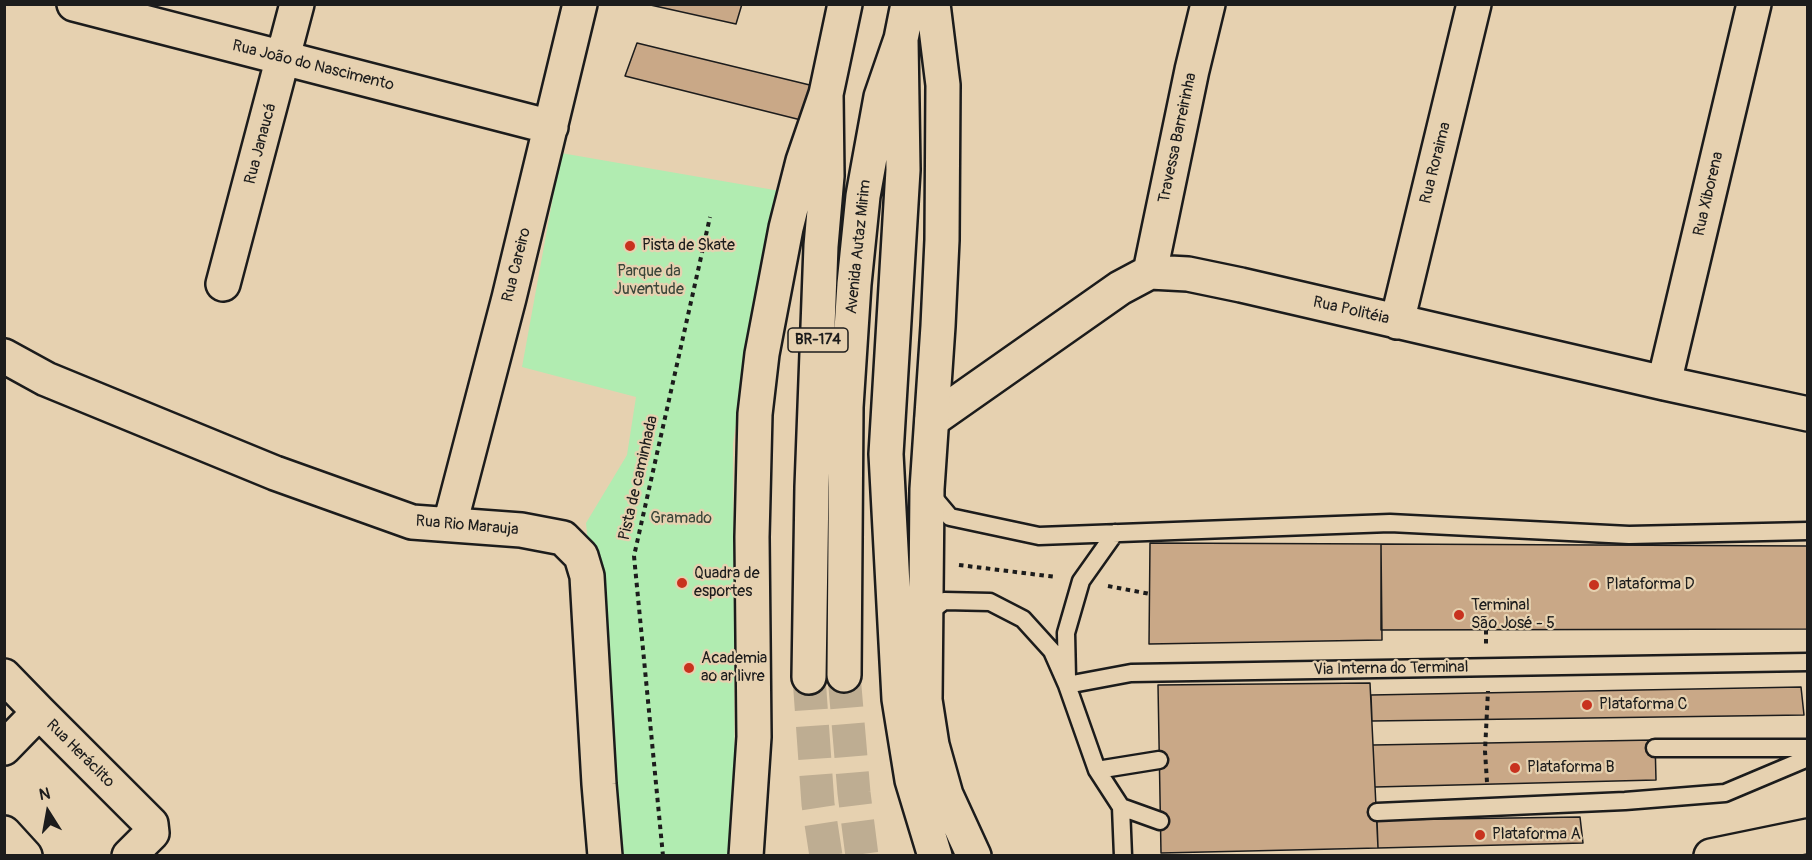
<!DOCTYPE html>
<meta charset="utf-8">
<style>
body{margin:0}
#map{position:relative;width:1812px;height:860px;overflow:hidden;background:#e6d1b0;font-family:Pangolin,sans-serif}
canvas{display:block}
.frame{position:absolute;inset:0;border:6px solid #1c1c1c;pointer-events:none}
.north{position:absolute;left:18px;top:782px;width:60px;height:60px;-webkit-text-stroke:4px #e6d1b0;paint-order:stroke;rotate:349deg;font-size:16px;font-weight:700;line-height:24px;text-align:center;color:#1c1c1c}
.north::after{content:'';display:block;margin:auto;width:21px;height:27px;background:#1c1c1c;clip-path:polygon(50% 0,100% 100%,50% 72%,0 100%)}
</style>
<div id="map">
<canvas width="1812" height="860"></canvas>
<div class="frame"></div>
<div class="north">N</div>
</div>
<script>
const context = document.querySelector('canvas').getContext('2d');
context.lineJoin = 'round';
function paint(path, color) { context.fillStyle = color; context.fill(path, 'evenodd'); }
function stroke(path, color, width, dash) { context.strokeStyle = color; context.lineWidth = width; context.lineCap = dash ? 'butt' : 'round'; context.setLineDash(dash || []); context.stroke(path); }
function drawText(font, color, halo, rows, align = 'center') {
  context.font = font + ' Pangolin,sans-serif'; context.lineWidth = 4.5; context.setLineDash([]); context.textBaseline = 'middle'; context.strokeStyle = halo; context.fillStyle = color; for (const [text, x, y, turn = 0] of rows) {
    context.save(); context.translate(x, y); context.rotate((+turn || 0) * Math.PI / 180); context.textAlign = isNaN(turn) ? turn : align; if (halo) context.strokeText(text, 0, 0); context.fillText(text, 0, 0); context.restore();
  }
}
const green = new Path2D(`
 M561,153L780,191L749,338L733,443L735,855H618L586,523L627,455L636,397L522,367Z`);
const building = new Path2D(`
 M646,4H742L736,24Z
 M637,43L818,87L809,122L625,76Z
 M1150,543L1381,544L1382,640L1149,644Z
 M1381,544L1808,546L1807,629L1381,630Z
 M1370,683L1378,848L1161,853L1158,685Z
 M1801,687L1804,715L1372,721L1371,695Z
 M1655,740L1656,780L1375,787L1373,745Z
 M1580,817L1583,843L1378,848L1377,820Z`);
const primaryTunnel = new Path2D(`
 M844,675L854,793L862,856
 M809,677L818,804L826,856`);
const path = new Path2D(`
 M959,565L1056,577
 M1108,586L1150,594
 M1486,630V644
 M1487,782L1485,751L1488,691
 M663,856L634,556L710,217`);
const service = new Path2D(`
 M929,492L950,517L1039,536L1390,523L1629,535L1808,531
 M926,615L944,601L990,602L1023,619L1052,651L1067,685L1097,770L1121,807L1160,821
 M1067,678L1066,633L1081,581L1115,533
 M1067,685L1131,673L1808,662
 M1655,748H1808
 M1097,770L1159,760
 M1121,807L1123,856
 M1377,812L1625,801L1725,793L1808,758`);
const minor = new Path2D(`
 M74,4L551,127
 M1150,272L1192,70L1208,4
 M223,284L297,4
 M1397,322L1474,4
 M4,356L46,379L275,473L412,522L521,530L563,538L581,556L587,576L599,784L605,856
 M1664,383L1754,4
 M932,420L1120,288L1150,272L1188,274L1241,285L1664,383L1808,414
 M450,524L509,298L580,4
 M4,676L39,712L151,824L152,833L129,856
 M4,748L39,712
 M4,833L25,856`);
const secondary = new Path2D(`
 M1711,856L1808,836`);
const primary = new Path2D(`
 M933,4L943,85L942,240L938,326L927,489L925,700L932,745L946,795L974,856
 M901,39L903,170L886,454L899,699L912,780L935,856
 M844,675L846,407L854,284L863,196L881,97L901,39L908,4
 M809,677L812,487L821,246L827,176L826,94L845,4
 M746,856L754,737L752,537L755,414L762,354L786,228L803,161L826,94`);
const markers = [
 [630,246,6,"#c8321e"],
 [682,583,6,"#c8321e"],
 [1594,585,6,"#c8321e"],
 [1459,615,6,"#c8321e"],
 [689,668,6,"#c8321e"],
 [1587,705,6,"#c8321e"],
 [1515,768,6,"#c8321e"],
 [1480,835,6,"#c8321e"]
];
const shields = [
 [818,340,60]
];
const shieldNames = [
 ["BR-174",818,340]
];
const streetNames = [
 ["Rua João do Nascimento",313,66,14],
 ["Travessa Barreirinha",1178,138,-78],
 ["Rua Janaucá",261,144,-75],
 ["Rua Roraima",1436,163,-76],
 ["Rua Xiborena",1709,194,-77],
 ["Avenida Autaz Mirim",859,247,-84],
 ["Rua Careiro",517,265,-76],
 ["Rua Politéia",1351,311,13],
 ["Pista de caminhada",639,478,-77],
 ["Rua Rio Marauja",467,526,5],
 ["Via Interna do Terminal",1391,669,-1],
 ["Rua Heráclito",80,754,45]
];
const poiNames = [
 ["Pista de Skate",642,246],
 ["Quadra de",694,574],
 ["esportes",694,592],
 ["Plataforma D",1606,585],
 ["Terminal",1471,606],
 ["São José - 5",1471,624],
 ["Academia",701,659],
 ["ao ar livre",701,677],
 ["Plataforma C",1599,705],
 ["Plataforma B",1527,768],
 ["Plataforma A",1492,835]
];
const parkNames = [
 ["Parque da",649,272],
 ["Juventude",649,290],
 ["Gramado",681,519]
];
paint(green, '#b1ecb1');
paint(building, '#c9a887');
stroke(building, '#1c1c1c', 1.5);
stroke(primaryTunnel, '#bead92', 33, [33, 16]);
stroke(service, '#1c1c1c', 21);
stroke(minor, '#1c1c1c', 38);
stroke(secondary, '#1c1c1c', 38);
stroke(primary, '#1c1c1c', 38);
stroke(path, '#1c1c1c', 4, [4.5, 4.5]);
stroke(service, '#e6d1b0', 16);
stroke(minor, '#e6d1b0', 33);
stroke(secondary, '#e6d1b0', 33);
stroke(primary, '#e6d1b0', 33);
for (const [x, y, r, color] of markers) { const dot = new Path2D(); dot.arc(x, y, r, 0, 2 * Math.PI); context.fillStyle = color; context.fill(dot); stroke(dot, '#e6d1b0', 2); }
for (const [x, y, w] of shields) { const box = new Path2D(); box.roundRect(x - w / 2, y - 12, w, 24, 4.5); context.fillStyle = '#e6d1b0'; context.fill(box); stroke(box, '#1c1c1c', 1.5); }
drawText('bold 15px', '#1c1c1c', null, shieldNames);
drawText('16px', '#1c1c1c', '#e6d1b0', streetNames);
drawText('16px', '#1c1c1c', '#e6d1b0', poiNames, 'left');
drawText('16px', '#3a463a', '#e6d1b0', parkNames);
</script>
